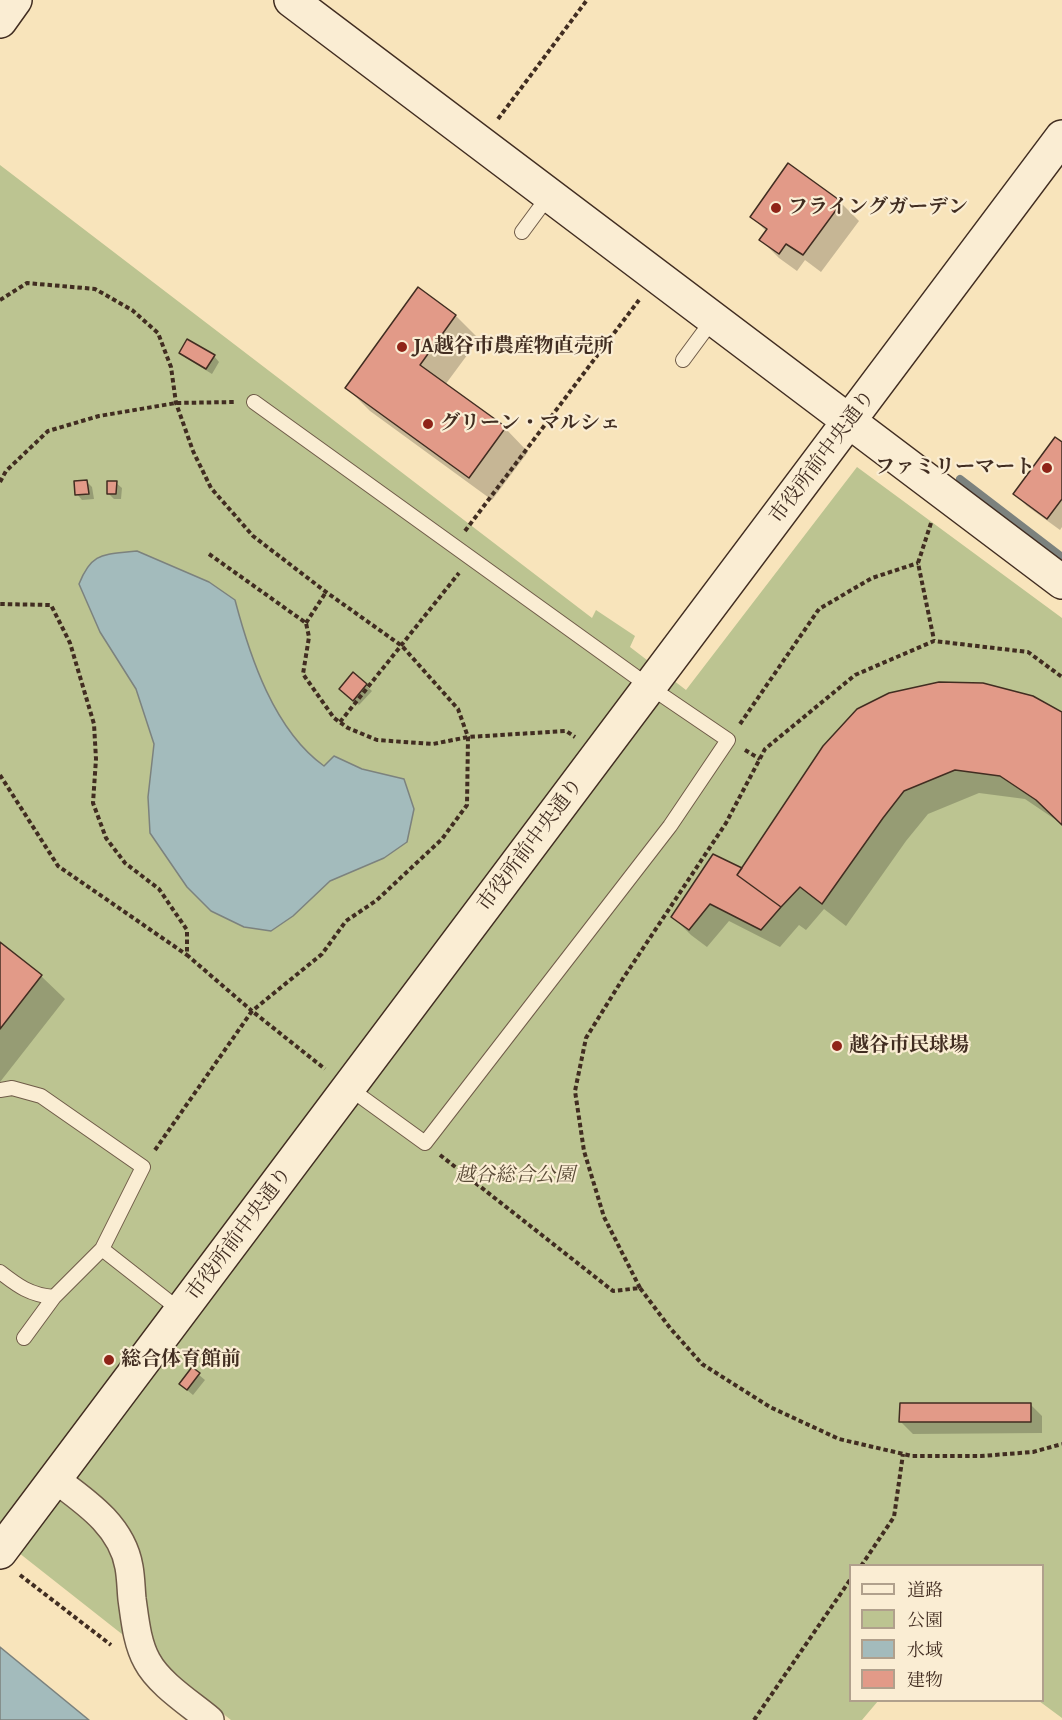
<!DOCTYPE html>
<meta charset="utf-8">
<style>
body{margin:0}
#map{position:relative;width:1062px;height:1720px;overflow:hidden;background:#f8e4bb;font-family:"Gentium Book Plus","Noto Serif JP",serif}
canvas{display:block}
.legend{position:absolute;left:849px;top:1564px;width:195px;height:138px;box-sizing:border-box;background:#faedd3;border:2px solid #b0a08c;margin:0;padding:8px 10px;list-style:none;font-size:18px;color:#412d21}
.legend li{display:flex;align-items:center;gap:12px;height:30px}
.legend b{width:30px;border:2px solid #b0a08c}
</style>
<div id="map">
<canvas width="1062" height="1720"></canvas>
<ul class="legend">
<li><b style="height:8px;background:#faedd3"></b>道路</li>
<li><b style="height:16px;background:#bcc491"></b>公園</li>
<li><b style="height:16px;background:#a3bbbc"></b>水域</li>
<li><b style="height:16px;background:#e29a88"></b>建物</li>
</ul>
</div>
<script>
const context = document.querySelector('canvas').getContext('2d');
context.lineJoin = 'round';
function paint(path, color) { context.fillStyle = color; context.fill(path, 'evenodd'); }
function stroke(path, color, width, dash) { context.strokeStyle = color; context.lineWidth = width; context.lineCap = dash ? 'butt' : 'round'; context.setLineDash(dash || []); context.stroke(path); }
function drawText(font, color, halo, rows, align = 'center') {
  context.font = font + ' "Gentium Book Plus","Noto Serif JP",serif'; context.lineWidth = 4.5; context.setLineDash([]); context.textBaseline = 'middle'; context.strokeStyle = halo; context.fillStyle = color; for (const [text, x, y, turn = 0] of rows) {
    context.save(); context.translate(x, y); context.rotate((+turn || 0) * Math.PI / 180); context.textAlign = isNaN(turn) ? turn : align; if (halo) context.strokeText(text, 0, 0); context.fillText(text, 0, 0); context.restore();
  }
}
const green = new Path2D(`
 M0,165L592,618L596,610L635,636L630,647L686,690L857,467L1062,618V1718L1039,1701L1042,1700V1566H850V1700L878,1701L862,1720H231L0,1538Z`);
const water = new Path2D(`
 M137,551L209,582L235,600C250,657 274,730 324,766L334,756L362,769L404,779L414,809L407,842L384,858L330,881L293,916L271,931L244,927L211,911L187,887L150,833L148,797L154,744L136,689L100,632L79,584C92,551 104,555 137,551Z
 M0,1647L89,1720H0Z`);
const shadow = new Path2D(`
 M841,203L859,221L821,272L805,260L797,271L779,258L761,240L767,232L752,217Z
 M419,289L456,316L479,339L445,385L505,428L528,452L492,500L370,411L347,388Z
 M181,353L214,356L219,362L212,374L186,358Z
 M1062,444V527L1060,530L1027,506L1015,494Z
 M87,482L92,487L94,499L82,500L77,494Z
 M116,483L122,488L121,499H114L108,493Z
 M353,674L372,691L359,705L346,695Z
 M1062,713V824L1025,799L979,793L928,814L906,841L846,926L824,909L806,930L799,925L780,947L729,921L707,947L691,935L673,917L742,870Z
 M0,944L41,976L65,999L0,1082Z
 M193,1370L205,1380L193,1395L187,1390Z
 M1030,1404L1042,1416V1433L913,1434L901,1422Z`);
const stream = new Path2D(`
 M960,479L1062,557`);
const building = new Path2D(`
 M788,163L842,202L803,255L786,244L779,254L759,240L767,229L750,217Z
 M418,287L456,315L420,365L506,427L469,478L345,388Z
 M187,339L215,355L206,369L179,353Z
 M1055,437L1062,442V499L1047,519L1013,494Z
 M87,480L89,494L75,495L74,481Z
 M107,481H117L116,494H107Z
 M353,672L367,684L353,701L339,689Z
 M939,682L983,683L1033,696L1062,712V825L1036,800L1000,776L955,770L904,791L883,818L822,904L800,887L781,907L737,875L823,746L857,709L889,693Z
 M713,854L742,868L737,875L781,907L761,930L710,904L689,930L671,917Z
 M0,942L42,975L0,1029Z
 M192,1367L200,1373L187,1390L179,1384Z
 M900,1403H1031V1422H899Z`);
const path = new Path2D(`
 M498,119L587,0
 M0,300L27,283L95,289L132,310L158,333L171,367L176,403L193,451L211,488L253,536L326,592L402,646L458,709L468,737L467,805L442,839L377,900L346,921L322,954L252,1011L187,955V930L159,889L125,863L106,838L93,803L96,759L94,724L70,643L51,605L0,604
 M0,482L6,471L48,431L99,416L176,403L235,402
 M931,523L918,563L934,640
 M465,531L639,300
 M209,554L306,623L309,637L303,674L334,718L348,728L377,740L433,744L468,737L566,731L575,737
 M306,623L326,592
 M340,722L459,573
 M740,724L819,609L872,578L918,563
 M745,750L760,759
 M0,775L58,866L187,955
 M155,1150L252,1011L325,1069
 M440,1155L613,1291L640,1288L670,1328L702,1364L770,1407L839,1439L912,1456H981L1033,1452L1062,1444
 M640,1288L604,1217L584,1151L575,1091L586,1038L622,980L726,823L765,749L855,675L934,641L1028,652L1062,677
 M861,1566L894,1517L903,1454
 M20,1575L111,1645
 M754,1720L850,1580`);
const lane = new Path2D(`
 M522,232L550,194
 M683,360L714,318
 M254,402L650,687L728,740L670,826L425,1143L349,1088
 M0,1090L12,1088L41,1096L143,1167L102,1249L54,1297C30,1295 18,1286 0,1272
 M102,1249L181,1311
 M24,1338L54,1297`);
const street = new Path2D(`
 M55,1479C86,1502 122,1526 129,1567C131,1578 131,1589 132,1599C135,1620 137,1643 147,1661C159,1684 191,1704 210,1720`);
const secondary = new Path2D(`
 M291,0L1062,582
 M0,21L15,0
 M0,1552L1062,137`);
const markers = [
 [776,208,6,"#8f2418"],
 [402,347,6,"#8f2418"],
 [428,424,6,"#8f2418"],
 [1047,468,6,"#8f2418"],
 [837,1046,6,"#8f2418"],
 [109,1360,6,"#8f2418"]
];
const poiNames = [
 ["フライングガーデン",788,208],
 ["JA越谷市農産物直売所",414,347],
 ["グリーン・マルシェ",440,424],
 ["ファミリーマート",1035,468,"right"],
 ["越谷市民球場",849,1046],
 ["総合体育館前",121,1360]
];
const streetNames = [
 ["市役所前中央通り",823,457,-53],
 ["市役所前中央通り",531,845,-53],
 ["市役所前中央通り",240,1234,-53]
];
const parkNames = [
 ["越谷総合公園",515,1176]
];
paint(green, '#bcc491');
paint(water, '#a3bbbc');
stroke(water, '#7c827e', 1.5);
paint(shadow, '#0003');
stroke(stream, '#7c827e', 8);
paint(building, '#e29a88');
stroke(building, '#412d21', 1.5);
stroke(lane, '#6f5b48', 16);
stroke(street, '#6f5b48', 30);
stroke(secondary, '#412d21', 36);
stroke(path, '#412d21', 4, [4.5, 3]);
stroke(lane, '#faedd3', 14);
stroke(street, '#faedd3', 27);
stroke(secondary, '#faedd3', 33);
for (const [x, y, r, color] of markers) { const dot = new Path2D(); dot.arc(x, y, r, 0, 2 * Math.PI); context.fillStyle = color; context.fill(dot); stroke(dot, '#faedd3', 2); }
drawText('bold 20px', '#412d21', '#faedd3', poiNames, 'left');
drawText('20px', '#412d21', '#faedd3', streetNames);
drawText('italic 20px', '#5a4b37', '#faedd3', parkNames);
</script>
